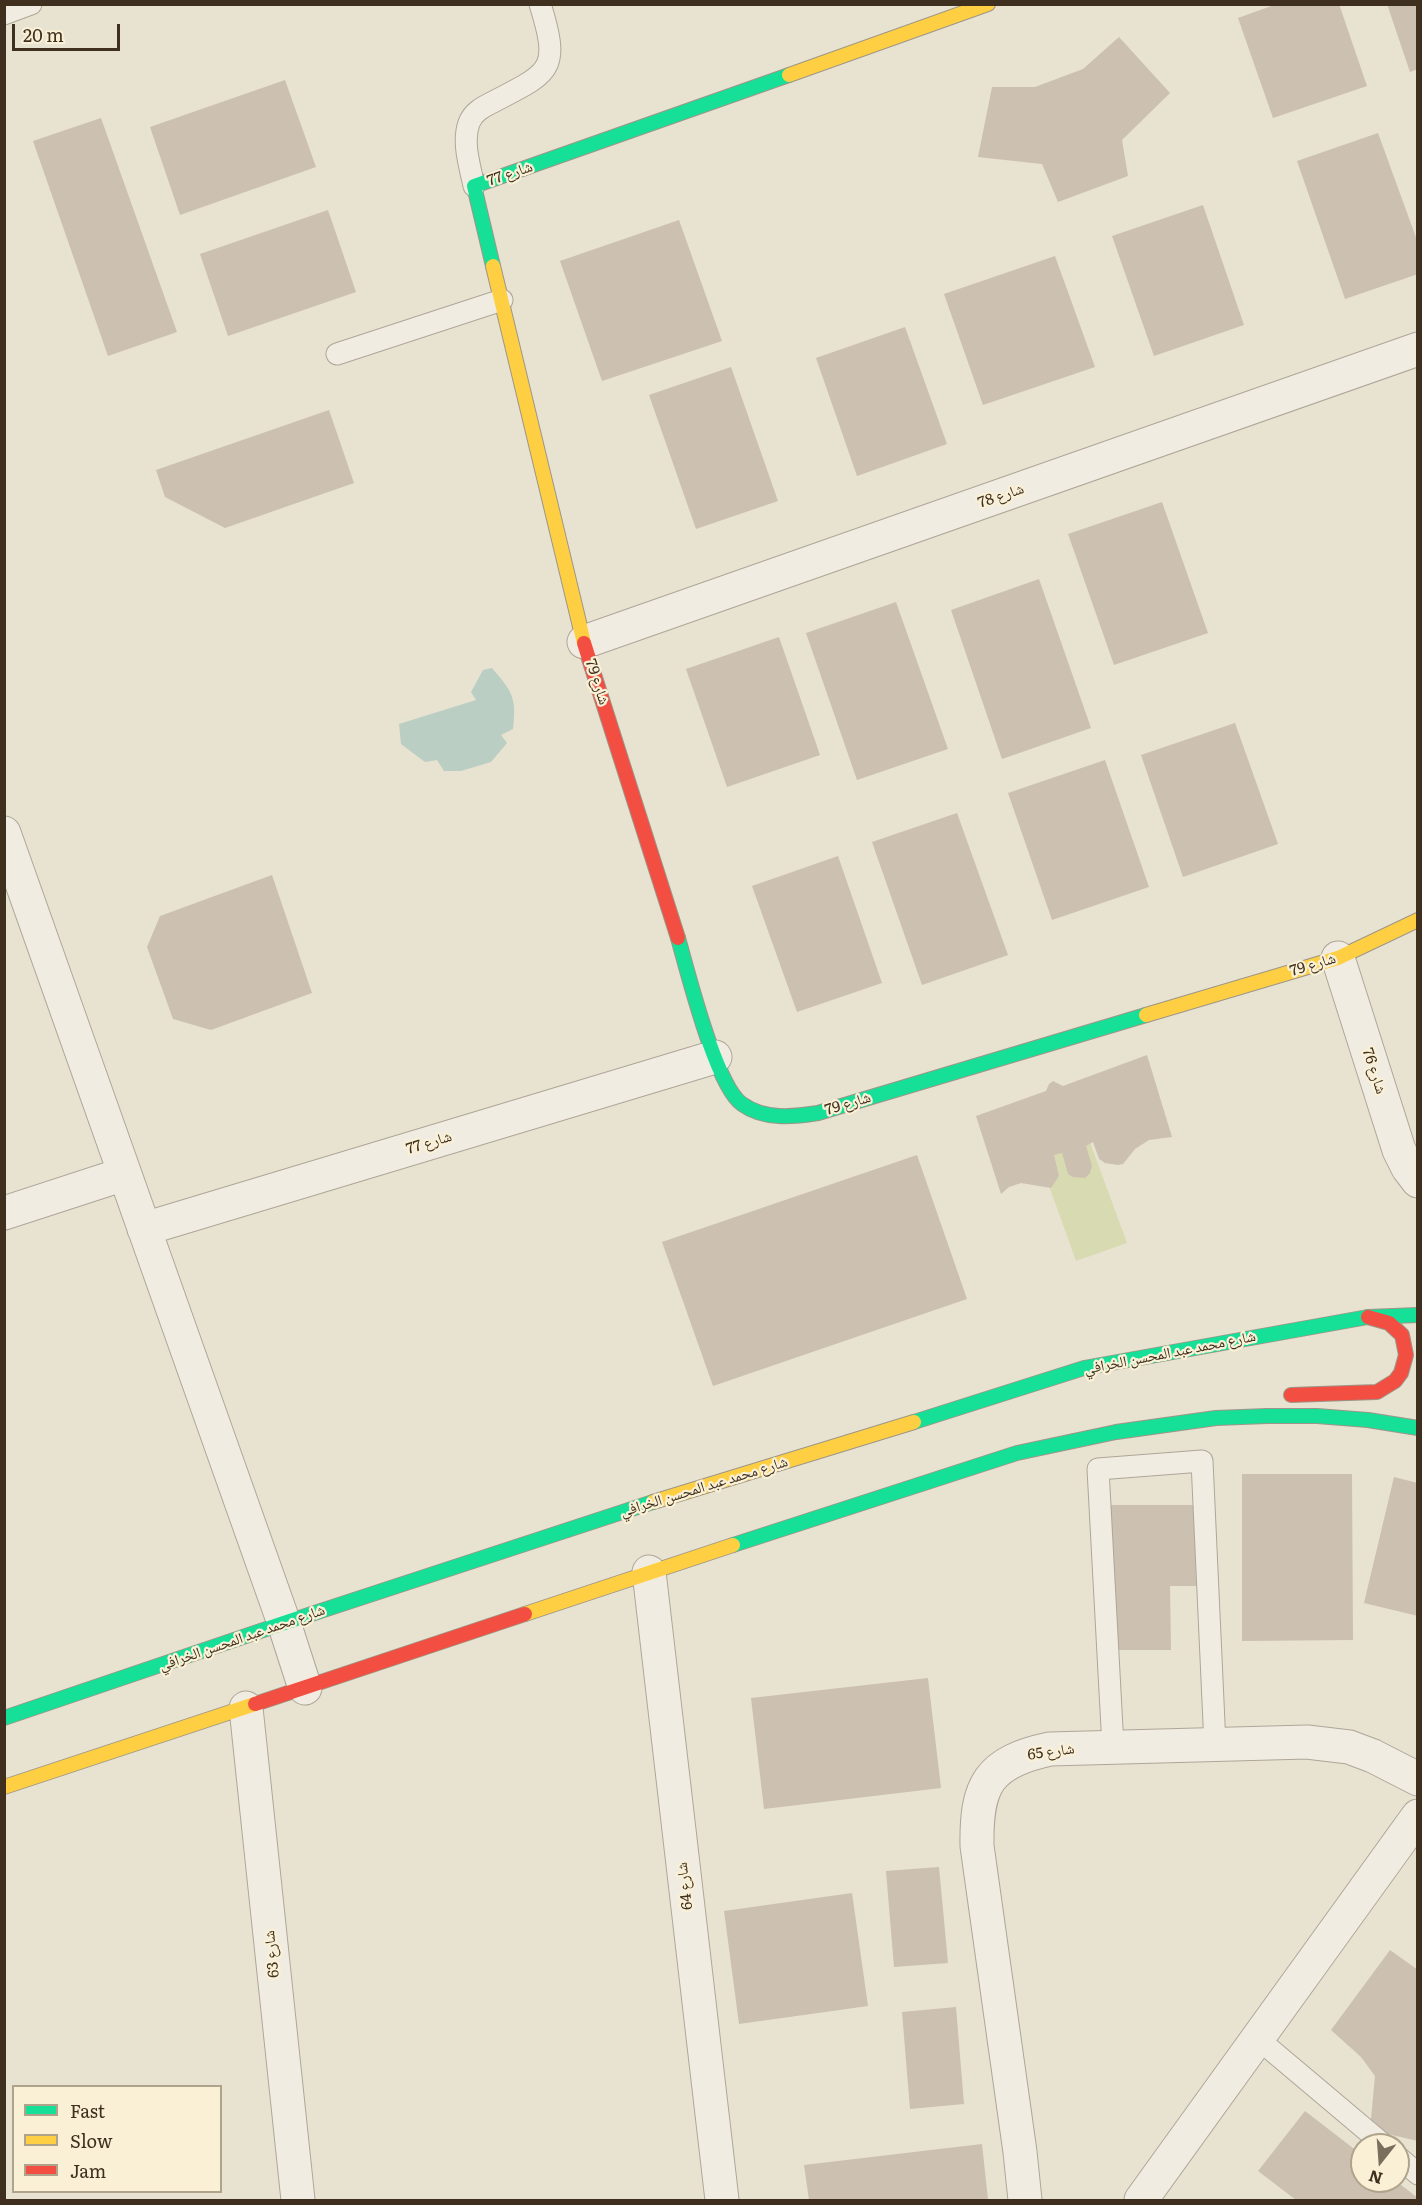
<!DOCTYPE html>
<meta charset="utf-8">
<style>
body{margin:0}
#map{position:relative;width:1422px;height:2205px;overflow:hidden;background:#e8e2d0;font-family:Literata,serif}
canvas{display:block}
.frame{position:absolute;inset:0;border:6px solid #3f2f1e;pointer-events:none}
.legend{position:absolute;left:12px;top:2085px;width:210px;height:108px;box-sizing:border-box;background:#f9f0d6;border:2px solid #afa38c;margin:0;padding:8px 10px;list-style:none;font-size:18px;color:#3f2f1e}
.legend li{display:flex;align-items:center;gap:12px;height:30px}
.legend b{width:30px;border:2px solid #afa38c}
.north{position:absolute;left:1350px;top:2133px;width:60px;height:60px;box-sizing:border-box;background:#f9f0d6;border:2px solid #afa38c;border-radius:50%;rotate:197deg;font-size:16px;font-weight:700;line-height:24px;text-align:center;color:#3f2f1e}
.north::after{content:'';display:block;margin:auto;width:21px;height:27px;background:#7a6e5c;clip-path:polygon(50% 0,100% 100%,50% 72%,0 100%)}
.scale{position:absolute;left:12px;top:24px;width:108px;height:27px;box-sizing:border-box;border:3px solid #3f2f1e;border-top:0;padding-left:8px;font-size:18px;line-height:21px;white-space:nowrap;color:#3f2f1e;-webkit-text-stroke:4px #f9f0d6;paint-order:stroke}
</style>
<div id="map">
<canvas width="1422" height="2205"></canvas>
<div class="frame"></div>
<ul class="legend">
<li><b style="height:8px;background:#16e098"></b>Fast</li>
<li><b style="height:8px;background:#ffcf43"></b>Slow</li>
<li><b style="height:8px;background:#f24e42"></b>Jam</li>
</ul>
<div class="north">N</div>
<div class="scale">20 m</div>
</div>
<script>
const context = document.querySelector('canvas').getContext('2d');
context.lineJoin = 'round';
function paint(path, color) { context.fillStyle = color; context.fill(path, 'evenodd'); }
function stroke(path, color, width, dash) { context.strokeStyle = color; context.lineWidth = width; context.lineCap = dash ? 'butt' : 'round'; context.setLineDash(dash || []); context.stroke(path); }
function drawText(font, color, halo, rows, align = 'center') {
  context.font = font + ' Literata,"Noto Naskh Arabic",serif'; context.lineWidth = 4.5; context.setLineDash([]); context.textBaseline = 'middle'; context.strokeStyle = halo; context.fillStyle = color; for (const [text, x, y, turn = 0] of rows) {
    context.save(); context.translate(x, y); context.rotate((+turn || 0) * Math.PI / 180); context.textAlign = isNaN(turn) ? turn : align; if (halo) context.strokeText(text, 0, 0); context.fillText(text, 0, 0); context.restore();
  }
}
const green = new Path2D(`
 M1084,1126L1127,1243L1076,1261L1034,1144Z`);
const water = new Path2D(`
 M492,668C512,691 517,698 513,729L501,735L507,743L491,762L461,771H444L437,760L425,762L401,744L399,724L476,700L471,692L483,670Z`);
const building = new Path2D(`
 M1277,4H1339L1367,86L1273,118L1238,18Z
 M1387,4H1418V69L1410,72Z
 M1119,37L1170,93L1122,140L1128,176L1058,202L1042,164L978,157L992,87H1035L1083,69Z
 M285,80L316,167L180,215L150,127Z
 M101,118L177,332L108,356L33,141Z
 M1378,133L1418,243V274L1345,299L1297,161Z
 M1203,205L1244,325L1154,356L1112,236Z
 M328,210L356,292L228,336L200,254Z
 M679,220L722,341L602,381L560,261Z
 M1055,256L1095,367L983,405L944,294Z
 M905,327L947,444L857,476L816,358Z
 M731,367L778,501L696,529L649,395Z
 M329,410L354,483L225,528L165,497L156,470Z
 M1162,502L1208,633L1114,665L1068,534Z
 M1039,579L1091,728L1002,759L951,610Z
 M896,602L948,749L857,780L806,633Z
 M779,637L820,755L727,787L686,669Z
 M1235,723L1278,844L1183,877L1141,755Z
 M1105,760L1149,887L1052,920L1008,793Z
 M957,813L1008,955L922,985L872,842Z
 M838,856L882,983L797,1012L752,886Z
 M272,875L312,993L211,1030L173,1019L147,947L160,916Z
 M1147,1055L1172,1137L1149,1140L1135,1149L1123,1164L1118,1165L1105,1163L1099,1159L1093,1142L1086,1146L1092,1166L1090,1173L1085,1178L1073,1177L1068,1174L1062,1153L1054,1155L1059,1176L1051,1188L1021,1183L1009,1187L1001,1194L976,1116L1046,1091L1049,1084L1053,1081L1063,1086Z
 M917,1155L967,1299L713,1386L662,1242Z
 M1242,1474H1352L1353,1640L1242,1641Z
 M1394,1477L1418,1483V1616L1364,1603Z
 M1111,1505H1195L1196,1586H1170L1171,1650H1112Z
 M928,1678L941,1788L764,1809L751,1698Z
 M939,1867L948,1963L894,1967L886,1871Z
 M852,1893L868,2006L739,2024L724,1911Z
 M1390,1950L1418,1970V2141L1370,2130L1375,2076L1361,2057L1331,2030Z
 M956,2007L964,2104L910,2109L902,2012Z
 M1305,2111L1362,2155V2181H1396L1418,2198V2200H1296L1258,2171Z
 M982,2144L988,2200H809L804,2165Z`);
const lane = new Path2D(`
 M4,14L31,4
 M474,186C470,167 462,142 469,123C473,112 483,107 493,102C550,72 561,71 540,4
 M337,354L502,300
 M1113,1747L1098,1469L1202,1461L1215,1745
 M1257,2038L1384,2145
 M1398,2157L1418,2174`);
const street = new Path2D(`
 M584,642L1418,349
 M4,833L284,1623L305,1688
 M1338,958L1399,1150L1408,1168L1418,1181
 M4,1213L124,1174
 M144,1229L715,1057
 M649,1572L722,2200
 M246,1708L298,2200
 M1025,2200L1020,2152L977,1846C976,1785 988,1762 1050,1749L1307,1742L1349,1747L1373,1756L1418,1779
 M1141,2200L1418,1816`);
const fast = new Path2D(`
 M493,266L474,186L789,75
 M678,938C688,973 716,1086 742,1104C764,1120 793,1117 818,1113L1146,1015
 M914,1422L1084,1368L1368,1317L1418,1315
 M733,1545L1017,1453L1116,1432L1216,1418L1267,1416H1317L1368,1420L1418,1428
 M4,1718L284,1623L653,1502`);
const slow = new Path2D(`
 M789,75L988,4
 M493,266L584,643
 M1146,1015L1338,958L1418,920
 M653,1502L914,1422
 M525,1614L733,1545
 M4,1787L255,1704`);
const jam = new Path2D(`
 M584,643L678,938
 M1291,1395L1377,1392L1395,1381L1401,1373L1406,1355L1402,1335L1389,1323L1368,1317
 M255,1704L525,1614`);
const streetNames = [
 ["شارع 77",510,174,-19],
 ["شارع 78",1001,496,-19],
 ["شارع 79",597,682,72],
 ["شارع 79",1313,965,-17],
 ["شارع 76",1374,1071,72],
 ["شارع 79",848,1104,-17],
 ["شارع 77",429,1143,-17],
 ["شارع محمد عبد المحسن الخرافي",1170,1353,-11],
 ["شارع محمد عبد المحسن الخرافي",704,1487,-17],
 ["شارع محمد عبد المحسن الخرافي",242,1638,-19],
 ["شارع 65",1051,1752,-8],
 ["شارع 64",685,1886,-97],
 ["شارع 63",272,1954,-96]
];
paint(green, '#d8dab1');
paint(water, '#bacec3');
paint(building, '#ccc0b0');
stroke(lane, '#aea698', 23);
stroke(street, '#aea698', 35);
stroke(fast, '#9d9688', 16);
stroke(slow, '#9d9688', 16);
stroke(jam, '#9d9688', 16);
stroke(lane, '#f0ece2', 21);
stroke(street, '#f0ece2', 33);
stroke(fast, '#16e098', 14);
stroke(slow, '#ffcf43', 14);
stroke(jam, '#f24e42', 14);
drawText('15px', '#3f2f1e', '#f9f0d6', streetNames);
</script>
